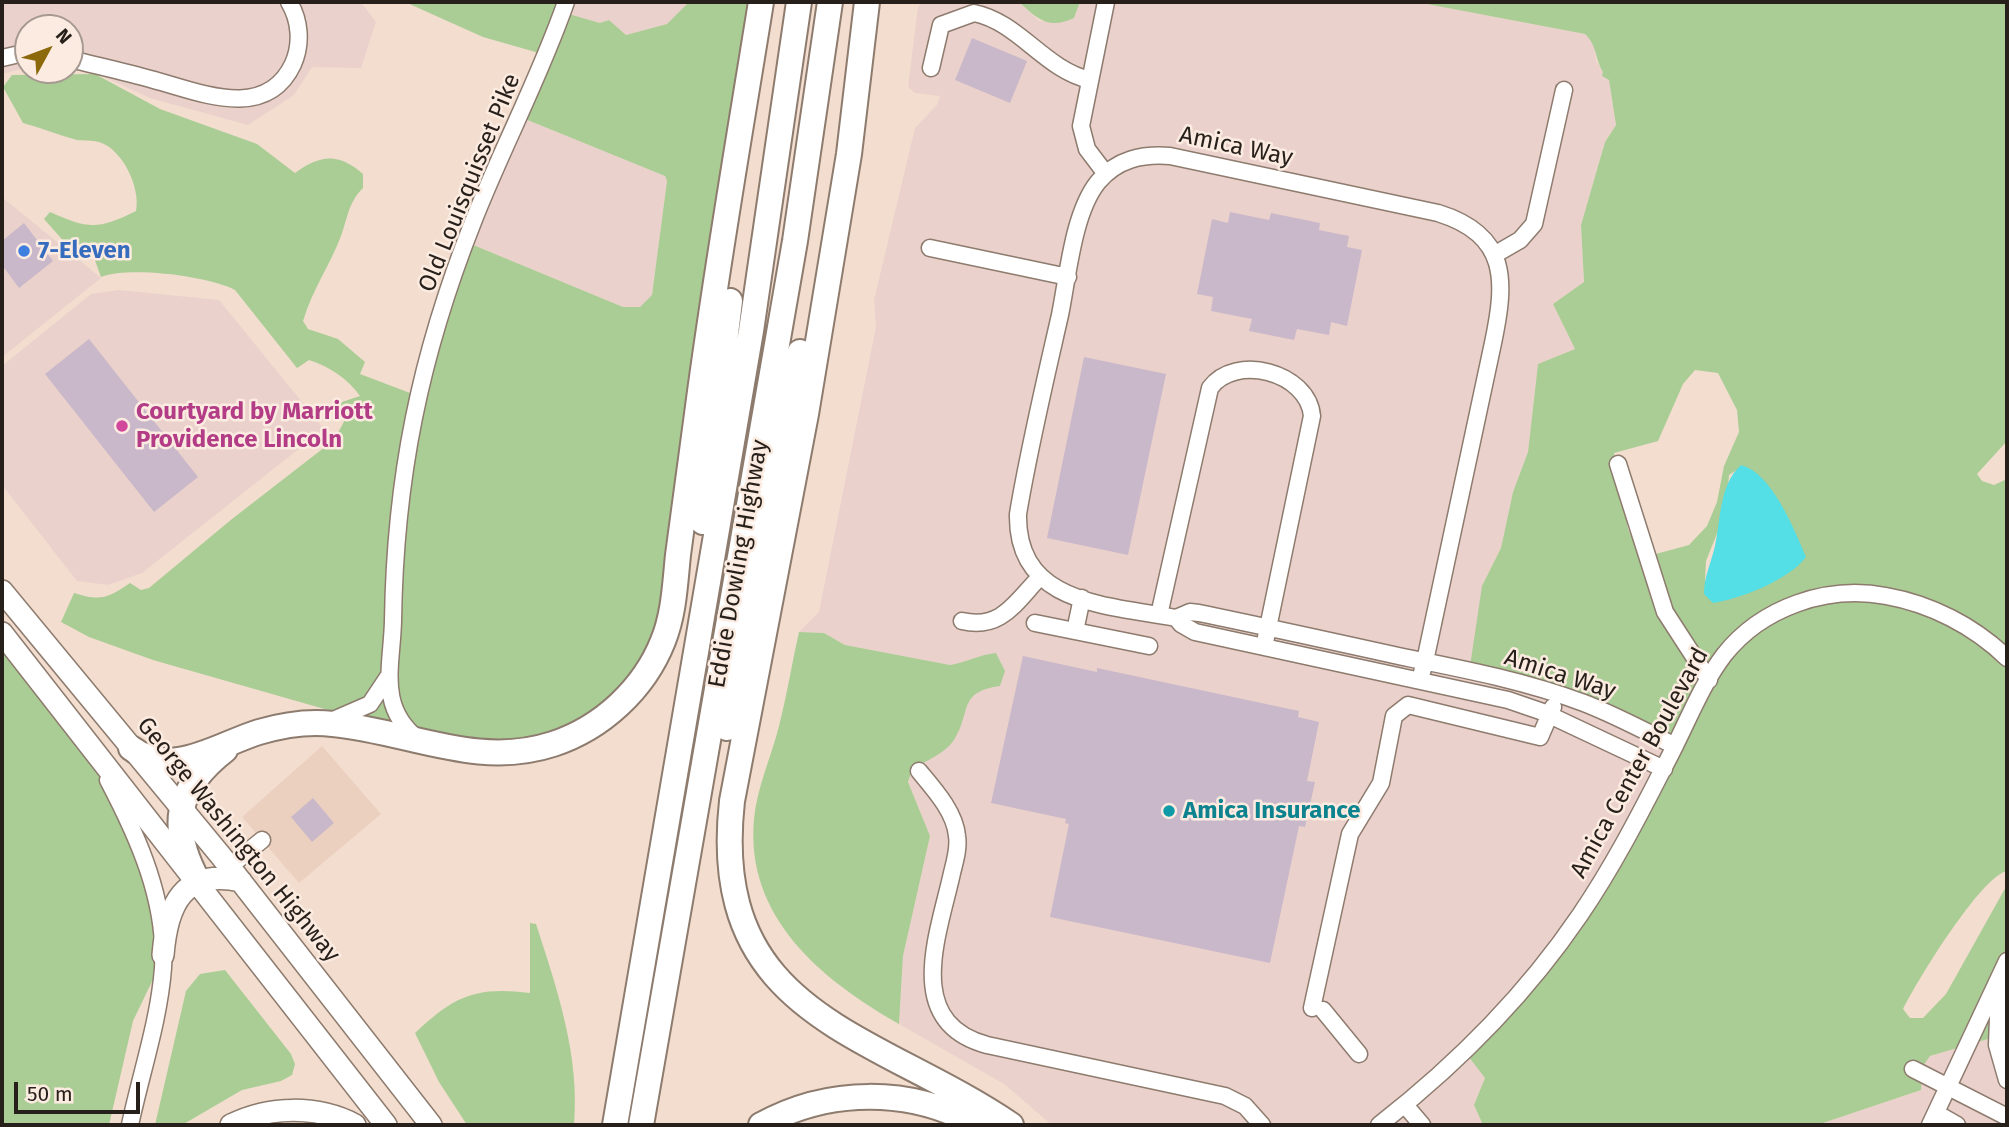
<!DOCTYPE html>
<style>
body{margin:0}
#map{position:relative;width:2009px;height:1127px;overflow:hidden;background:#f2ddcf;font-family:"Fira Sans",sans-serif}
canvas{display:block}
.frame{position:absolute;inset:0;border:4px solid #261f1a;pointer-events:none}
.north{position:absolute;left:14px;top:14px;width:70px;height:70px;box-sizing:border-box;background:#fcebe0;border:2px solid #a69991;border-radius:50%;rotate:49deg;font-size:19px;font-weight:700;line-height:28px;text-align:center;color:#261f1a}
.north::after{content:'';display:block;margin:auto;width:24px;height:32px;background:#8c690a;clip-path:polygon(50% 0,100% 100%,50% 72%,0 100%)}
.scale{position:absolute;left:14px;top:1082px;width:126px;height:32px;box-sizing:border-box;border:4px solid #261f1a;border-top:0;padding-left:9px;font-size:21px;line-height:24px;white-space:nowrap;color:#261f1a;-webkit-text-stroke:5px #fcebe0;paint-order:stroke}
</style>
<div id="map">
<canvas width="2009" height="1127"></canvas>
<div class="frame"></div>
<div class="north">N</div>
<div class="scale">50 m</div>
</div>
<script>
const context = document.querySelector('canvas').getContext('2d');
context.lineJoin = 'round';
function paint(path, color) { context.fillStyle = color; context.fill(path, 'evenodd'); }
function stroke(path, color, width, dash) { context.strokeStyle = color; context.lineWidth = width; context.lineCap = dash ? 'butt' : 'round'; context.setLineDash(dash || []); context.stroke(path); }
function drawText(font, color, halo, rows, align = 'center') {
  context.font = font + ' "Fira Sans",sans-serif'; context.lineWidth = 5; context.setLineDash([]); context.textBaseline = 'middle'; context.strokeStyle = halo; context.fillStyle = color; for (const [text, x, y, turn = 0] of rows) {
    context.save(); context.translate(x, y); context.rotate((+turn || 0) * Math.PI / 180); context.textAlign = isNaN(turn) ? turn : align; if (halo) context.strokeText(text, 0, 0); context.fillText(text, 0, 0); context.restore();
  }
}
const commercial = new Path2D(`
 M2,2H361L376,22L361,68L312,67L294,95L248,125L150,98L93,72L66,70H70V28H28V67L2,74Z
 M561,2H689L667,24L626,35L609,20L600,23L562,12Z
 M922,2H1019L1039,21L1074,18L1080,2H1416L1585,34L1594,42L1596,61L1609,80L1616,125L1605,142L1581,225L1584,283L1553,304L1575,349L1538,364L1528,452L1513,492L1501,548L1482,586L1578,704L1669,749L1654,783L1549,952L1465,1052L1485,1078L1474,1105L1483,1125H1052L1004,1084L899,1024L903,956L930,836L908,783L913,768L954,740L965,704L981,689L966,662L950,665L845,645L824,633L799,632L819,612L876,327L874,300L915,128L937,105L940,96L915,93L908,87L918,7Z
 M525,119L665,176L667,181L652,296L640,307H623L466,242Z
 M2,197L101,278L2,357Z
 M119,290L219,300L324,429L142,573L108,585L77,581L2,485V366L91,294Z
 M1988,1039L2007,1090V1125H1817L1921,1090L1923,1066L1930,1056Z`);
const built = new Path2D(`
 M322,746L381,814L299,883L242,817Z`);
const green = new Path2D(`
 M405,2H561L562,12L600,23L609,20L626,35L667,24L689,2H760L654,649L628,703L544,758L335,712L153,660L89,637L61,622L74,593C100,601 107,599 130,583L141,590L149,588L232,519L334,440L346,418L339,403L360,396C347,378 330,367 309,360L297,368L235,290C208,276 130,266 101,277L92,252L75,243L68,246L44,219L50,212C88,229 98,230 136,211C141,189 123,149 99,142C92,140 84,141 77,140C59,135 41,128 23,123L3,87L12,75L95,74L160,109L257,144L295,173C320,155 338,152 363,174V188C348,203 348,217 341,236C330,265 312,290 303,321L308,329L338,339L365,362L360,374L410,393H414L466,242L623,307H640L652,295L667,181L665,176L525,119L539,53L483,37Z
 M1019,2H1080L1074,18C1049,30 1037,19 1019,2Z
 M1416,2H2007V441L1977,474L1982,481L1994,485L2007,479V871C1981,876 1917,981 1903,1009L1910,1018H1923L1946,994L2007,885V1090L1988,1039L1930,1056L1923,1066L1921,1090L1817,1125H1483L1474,1105L1485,1078L1465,1052L1534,972L1617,852L1669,749L1578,704L1469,673L1482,586L1501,548L1513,492L1528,452L1538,364L1575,349L1553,304L1584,282L1581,225L1605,142L1616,125L1609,80L1602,76L1603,72C1595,59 1597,45 1585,34ZM1695,370L1718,373L1737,410L1739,432L1724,466L1717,502L1707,526L1689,545L1641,558L1628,529L1614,453L1658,441L1683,384ZM1743,466L1798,565L1773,582L1718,597L1705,580L1706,561L1726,511L1729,475Z
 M799,632L824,633L845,645L950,665C967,662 978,655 996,653L1005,671L1000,686C957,692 972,712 954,740C945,753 927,761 913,768L908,782L930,836L903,956L899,1024C822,980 745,918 754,819C757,787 771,758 779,726C787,695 792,663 799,632Z
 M2,643L99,766L150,888L158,969L133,1021L109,1125H2Z
 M530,923L536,924C557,989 580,1055 574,1125H467L439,1082L415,1033C454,996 476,986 530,993Z
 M225,970L291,1054L295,1064L292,1075L281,1081L242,1090L182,1125H155L186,991L200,974Z`);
const water = new Path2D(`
 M1741,465C1772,473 1794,529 1806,557C1789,580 1740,599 1713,603L1704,594C1704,577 1711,563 1715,546C1721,519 1719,485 1741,465Z`);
const building = new Path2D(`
 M972,38L1027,61L1010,103L955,80Z
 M1230,212L1269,220L1271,213L1320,223L1319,230L1349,236L1347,247L1362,250L1347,326L1331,322L1329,335L1297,329L1294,340L1249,331L1252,319L1211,311L1213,297L1197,294L1212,219L1228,223Z
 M24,223L53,261L19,288L2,265V241Z
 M89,339L198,477L154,512L45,374Z
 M1084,357L1166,374L1128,555L1047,538Z
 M1023,656L1097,672V668L1299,711L1298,717L1319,722L1307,781L1315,782L1305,827L1299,826L1270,963L1050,917L1069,824L1065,823L1066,819L991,803Z
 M313,798L334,823L312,842L291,817Z`);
const minor = new Path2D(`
 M2,58L28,52
 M70,59C98,66 126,72 154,80C199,92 266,122 293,64C302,44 300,20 289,2
 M931,68L941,25L974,13C1019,22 1045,70 1090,80
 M1106,174L1087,149L1081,126L1106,2
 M930,248L1068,277
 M1494,255L1520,240L1534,224L1564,90
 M1618,464L1665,612L1709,680
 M1159,615L1210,388C1235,353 1308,372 1312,416L1264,647
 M1176,618L1181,624L1195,632L1508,700L1543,712L1664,769
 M962,621C1001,630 1015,603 1039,578
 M1035,623L1149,646
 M1075,631L1082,598
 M1420,680L1425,661L1493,343C1506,281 1509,235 1438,213L1170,156C1142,154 1117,159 1098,182C1073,213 1068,276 1060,315C1045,381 1029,448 1018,514C1016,605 1108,605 1176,618L1190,612L1199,613C1267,627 1335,642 1403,657C1463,669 1525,681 1584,703C1615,715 1645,731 1675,746
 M331,721L370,704L388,677
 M418,739C377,707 392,665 393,621C395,478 420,356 473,222C502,148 540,77 566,2
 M919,771C934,789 955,812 957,836C959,848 955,861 952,873C939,933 902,1022 987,1045L1225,1096L1245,1106L1262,1125
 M108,780C138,837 167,901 163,968C159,1021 141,1073 130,1125
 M229,867L262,840
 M1999,990L1997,1045L2007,1080
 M1312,1008L1350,834L1381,783L1394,716L1408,705L1540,737L1553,707
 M1323,1010L1359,1054
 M1913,1069L2007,1117
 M1405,1105L1422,1125
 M1936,1113L1957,1125
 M1379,1125C1456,1065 1525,996 1580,915C1612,868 1638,818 1664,767C1684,731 1699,688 1724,655C1762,607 1827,585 1886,596C1931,604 1974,626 2007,658
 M1930,1125L2007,961`);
const major = new Path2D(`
 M2,591L221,856L431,1125
 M2,633L386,1125
 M163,955C167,905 183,868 241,881
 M231,1125C269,1106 317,1105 355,1125`);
const highway = new Path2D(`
 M867,2L849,154L806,414L732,801C708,1016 872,1031 1011,1125
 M703,522L730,301
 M727,728L800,352
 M131,748C172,779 217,745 259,732C283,725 308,721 333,724C408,731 477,769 553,744C602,728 644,689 663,641C674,614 675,584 678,555C684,508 691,461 697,414C715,276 739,139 761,2
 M198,881C168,826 176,788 225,750
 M615,1125L751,331L799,2
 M641,1125L795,241L830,2
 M761,1125C828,1088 910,1087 977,1125`);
const markers = [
 [24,251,7,"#3f7fe0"],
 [122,426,7,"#d1479c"],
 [1169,811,7,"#0f9aa8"]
];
const streetNames = [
 ["Amica Way",1236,147,12],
 ["Old Louisquisset Pike",470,183,-68],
 ["Eddie Dowling Highway",739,564,-80],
 ["Amica Way",1560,675,18],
 ["Amica Center Boulevard",1640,763,-61],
 ["George Washington Highway",238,840,51]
];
const shopNames = [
 ["7-Eleven",38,251]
];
const hotelNames = [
 ["Courtyard by Marriott",136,412],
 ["Providence Lincoln",136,440]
];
const cultureNames = [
 ["Amica Insurance",1183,811]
];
paint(commercial, '#ebd1cc');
paint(built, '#ecd0bf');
paint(green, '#aacd95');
paint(water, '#54dee5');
paint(building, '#c9b8c9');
stroke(minor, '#8d7b6e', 19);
stroke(major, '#8d7b6e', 24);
stroke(highway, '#8d7b6e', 28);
stroke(minor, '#fff', 16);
stroke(major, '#fff', 21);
stroke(highway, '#fff', 24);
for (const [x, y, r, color] of markers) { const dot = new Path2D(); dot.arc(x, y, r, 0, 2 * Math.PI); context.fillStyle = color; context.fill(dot); stroke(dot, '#fcebe0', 2.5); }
drawText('24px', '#261f1a', '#fcebe0', streetNames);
drawText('bold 24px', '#366cbe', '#fcebe0', shopNames, 'left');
drawText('bold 24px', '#b23c85', '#fcebe0', hotelNames, 'left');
drawText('bold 24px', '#0d838f', '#fcebe0', cultureNames, 'left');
</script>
